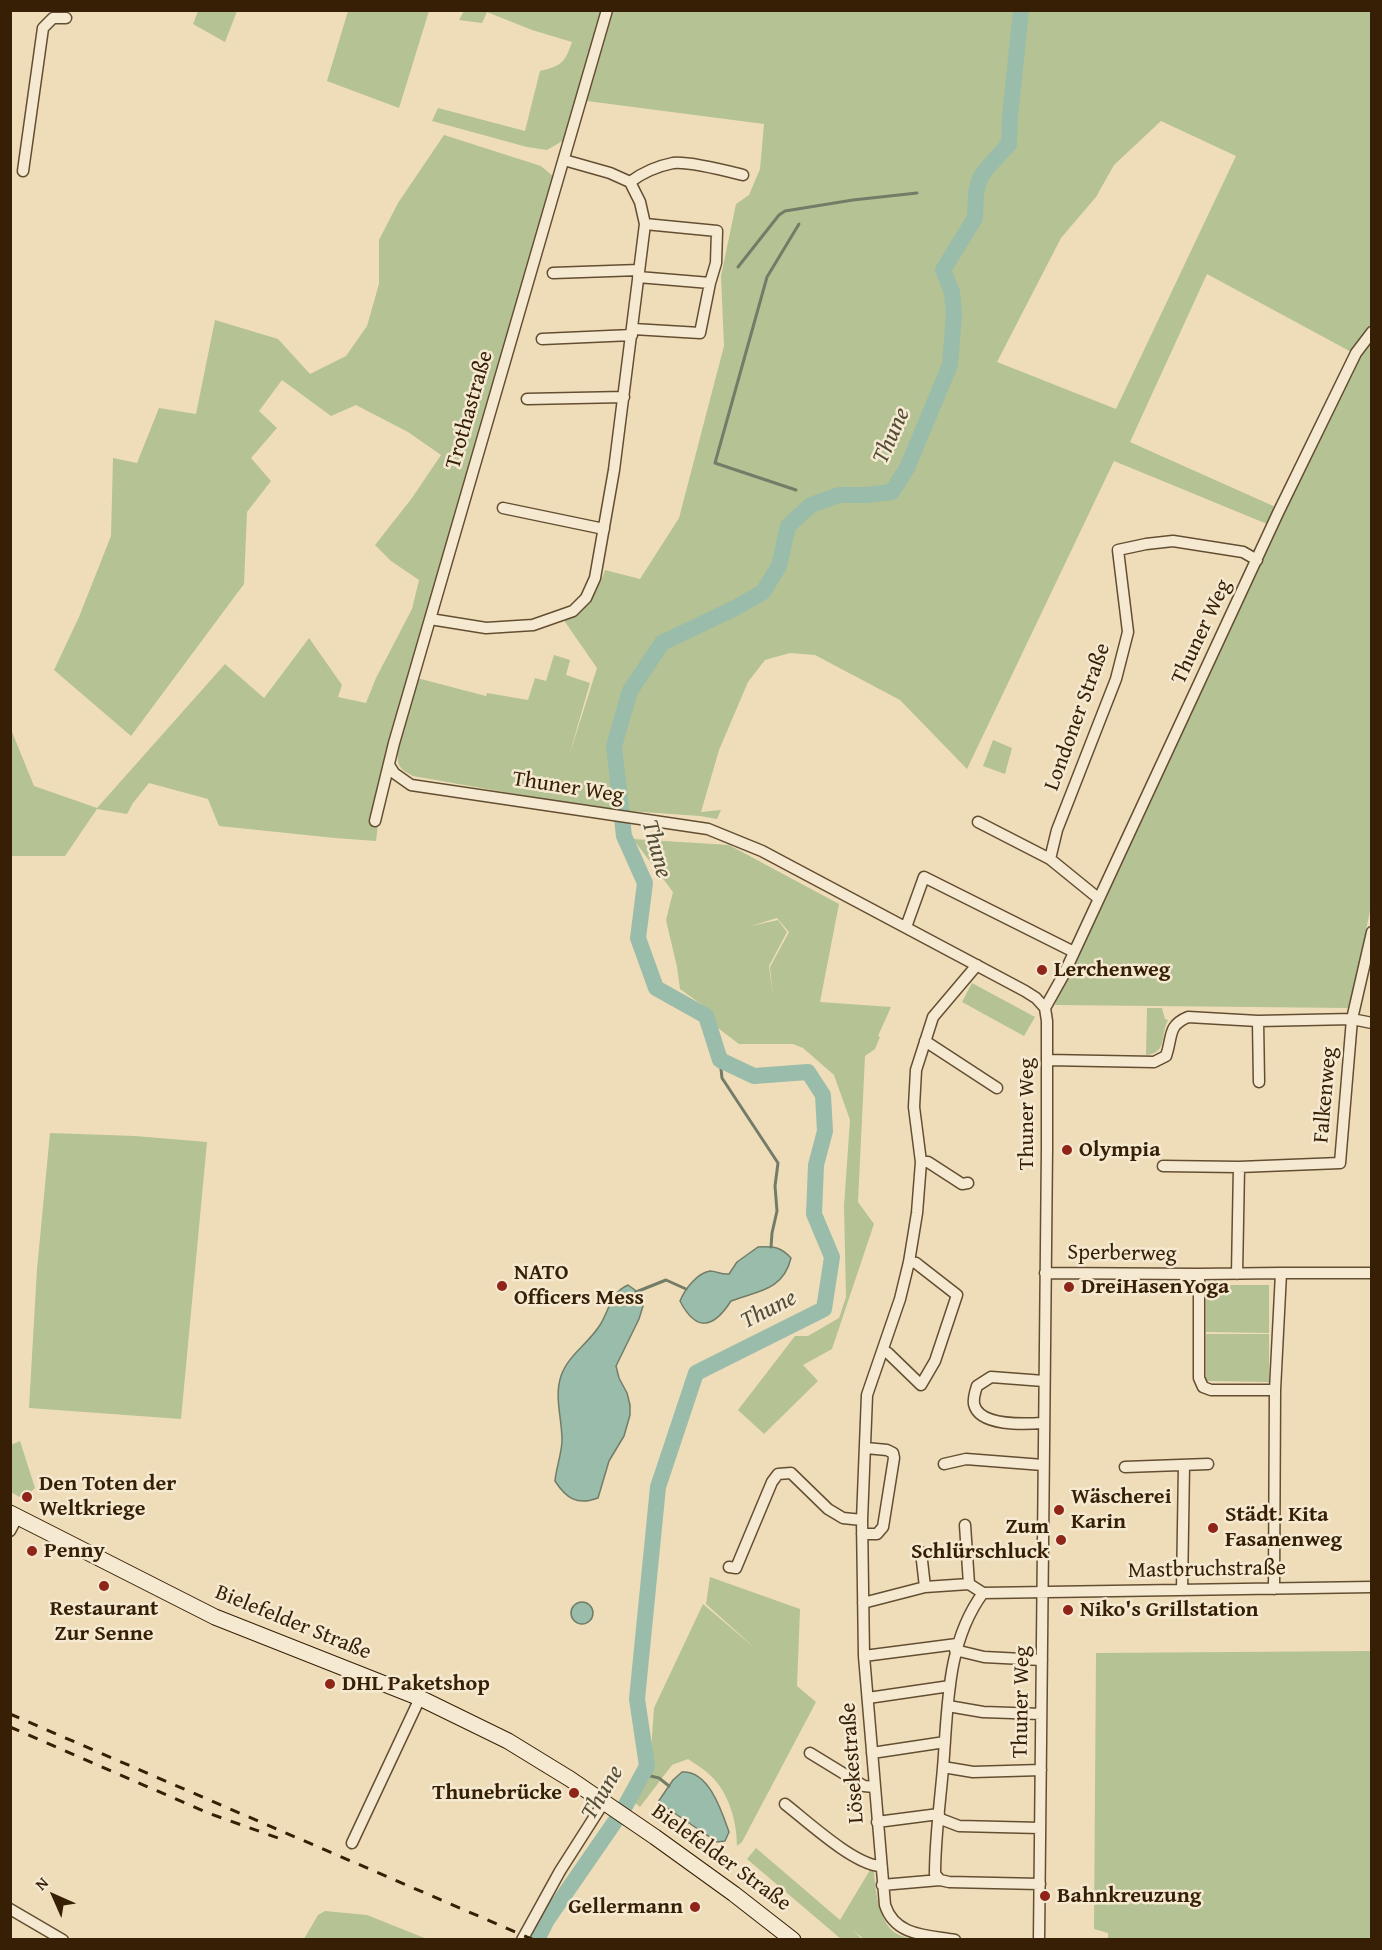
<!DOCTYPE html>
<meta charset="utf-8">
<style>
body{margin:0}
#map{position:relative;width:1382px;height:1950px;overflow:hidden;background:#efddb9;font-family:"Gentium Book Plus",serif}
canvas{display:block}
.frame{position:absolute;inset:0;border:12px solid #361f04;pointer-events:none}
.north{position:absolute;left:24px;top:1866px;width:60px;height:60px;-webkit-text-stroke:4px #f5e9d2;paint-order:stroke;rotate:315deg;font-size:16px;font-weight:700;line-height:24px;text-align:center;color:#361f04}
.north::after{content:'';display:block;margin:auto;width:21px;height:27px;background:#361f04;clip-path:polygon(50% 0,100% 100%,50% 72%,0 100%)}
</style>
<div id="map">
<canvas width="1382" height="1950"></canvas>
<div class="frame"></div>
<div class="north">N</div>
</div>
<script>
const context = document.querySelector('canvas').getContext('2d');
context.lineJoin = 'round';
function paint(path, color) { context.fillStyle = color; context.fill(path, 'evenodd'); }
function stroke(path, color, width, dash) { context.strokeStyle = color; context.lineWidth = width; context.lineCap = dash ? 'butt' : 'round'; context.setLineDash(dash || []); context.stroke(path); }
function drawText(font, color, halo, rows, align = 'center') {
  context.font = font + ' "Gentium Book Plus",serif'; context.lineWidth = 5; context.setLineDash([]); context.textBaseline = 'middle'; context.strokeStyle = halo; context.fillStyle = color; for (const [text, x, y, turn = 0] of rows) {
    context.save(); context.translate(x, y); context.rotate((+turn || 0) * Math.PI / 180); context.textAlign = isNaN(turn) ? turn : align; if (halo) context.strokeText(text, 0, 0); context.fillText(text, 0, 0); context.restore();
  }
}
const green = new Path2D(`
 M198,11H237L225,42L193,24Z
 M348,11H429L399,108L327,81Z
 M464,11H601L564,140L547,150L527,147L432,121L438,108L525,131L540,71C561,66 565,63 572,42L532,30L487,12L482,23L459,20Z
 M613,11H1371L1372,901L1350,1008L1055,1005L1067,967L1272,526L1114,461L967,769L900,700L815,655L790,653L765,660L748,682L719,750L701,812L721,810L717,819L700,816L600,809L413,776C408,773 402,771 399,765C393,751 413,695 417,678L486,696L487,693L528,700L535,678L546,681L554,655L570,660L566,675L590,683L569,756L597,668L563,619C588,602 595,599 605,570L640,579L679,518L724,346L721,276L736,204L749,195L760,169L764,124L587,101ZM1161,121L1236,156L1116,409L997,362L1061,238L1096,197L1114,165ZM1207,274L1355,354L1280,509L1130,442Z
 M444,135L541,166L554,177L386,755L376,841L335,838L219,826L208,799L149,783L133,803L127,814L97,809L65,856H11L10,727L34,786L97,808L225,664L264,698L309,638L342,685L338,697L366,703L376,678L412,609L419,580L391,561L375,545L412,498L441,455L408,432L356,405L331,416L282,380L259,411L277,428L251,458L271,481L247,512L244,584L131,736L54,670L79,617L111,536L113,458L137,463L159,408L196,414L215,320L278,339L310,374L346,356L367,326L379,284V240L398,203Z
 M993,740L1012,748L1005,774L983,766Z
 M633,839L729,845L839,904L820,1002L891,1007L878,1036L880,1037L875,1049L865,1056L858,1202L874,1224L832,1349L803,1365L818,1381L764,1434L738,1410L795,1336H808L839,1318L846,1297L844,1206L850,1120L834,1075L803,1048L793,1044H739L718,1028L708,1009L680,989L677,967L666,920L673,892ZM777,918L789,932L770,967L773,997L769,966L787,932L778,920L751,926Z
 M972,983L1035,1017L1024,1036L962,1002Z
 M1147,1008H1162L1165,1019L1168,1020C1160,1035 1168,1053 1146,1055Z
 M50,1133L135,1136L207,1142L181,1419L29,1408L37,1269Z
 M1206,1285H1269V1333L1206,1332Z
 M1206,1334H1269V1382L1206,1381Z
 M20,1441L35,1488L23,1499L11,1492V1445Z
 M710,1577L800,1609L797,1686L816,1702L742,1842L737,1846C737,1822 729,1793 711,1776C704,1769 695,1764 688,1759L672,1765L640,1807L634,1802L650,1766L654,1708L703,1604L757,1650L706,1604Z
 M1371,1651V1939L1108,1940V1933L1094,1929L1096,1653Z
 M756,1848L840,1920L870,1870L874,1871C875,1890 879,1926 899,1935C904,1937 909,1938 913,1939H864L852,1930L862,1939H841L747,1859Z
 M325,1911L367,1915L427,1939H304L318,1915Z`);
const water = new Path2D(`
 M758,1247C774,1246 781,1247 791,1258C783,1291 757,1291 731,1301C713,1329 696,1332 680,1301C685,1289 697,1273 710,1271C716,1271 722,1275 729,1274L737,1262Z
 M628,1285L635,1290L643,1306L639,1319L616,1366L619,1378L627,1393L630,1405V1415L624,1436L609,1461L598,1498C577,1506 566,1498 555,1481C556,1468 562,1453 562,1440C562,1418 554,1397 561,1376C568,1355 589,1343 600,1325C610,1309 610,1293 628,1285Z
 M571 1613a11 11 0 1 1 22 0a11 11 0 1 1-22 0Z
 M682,1772C709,1770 722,1812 729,1832L725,1841L717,1842L658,1802L673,1780Z`);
const stream = new Path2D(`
 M738,267L779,215L785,211L853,200L917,193
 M796,490L715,463L767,277L799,224
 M720,1060L722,1078L778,1163L775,1186L777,1211L772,1233L771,1247
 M636,1292L666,1280L686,1289
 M642,1774L659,1778L669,1786`);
const river = new Path2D(`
 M537,1940L547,1920L623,1810L647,1766L637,1699L658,1487L696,1373L824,1309L832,1257L814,1214L816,1165L825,1131L823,1095L808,1072L754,1076L720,1060L706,1016L656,988L638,938L645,883L624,836L614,746L630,691L662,643L737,607L763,592L779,566L788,526L811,505L839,495H865L892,492L907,468L950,365L954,314L952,292L943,270L975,218L976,192L980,178L988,167L1009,144L1010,117L1021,10`);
const street = new Path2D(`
 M23,171L43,28L53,18H66
 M630,182C642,173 658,166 673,163C689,161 727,171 743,175
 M553,273L639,270
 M638,277L710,283
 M633,329L700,333L710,283L716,263L717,231L645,224
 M542,339L632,335
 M527,399L624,397
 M503,508L604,529
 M430,619L486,628L533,625L573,611L586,598L595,578L614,470L645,224L640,202L630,182L610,173L564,160
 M389,765L394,773L411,785L708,829L762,851L1025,991L1036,998L1045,1008L1047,1021V1148L1039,1940
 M375,821L394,743L607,10
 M978,822L1050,859L1098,898
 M1050,859L1057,830L1116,679L1128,632L1118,550L1146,544L1173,541L1243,552L1257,560
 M906,927L924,877L1074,952
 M1045,1008L1064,974L1278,513L1356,353L1372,332
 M1258,1021L1259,1082
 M925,1041L997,1088
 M1047,1060L1154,1062L1166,1056C1173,1036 1167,1026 1188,1017L1258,1021L1352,1019L1372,1023
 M921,1162H928L962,1184L968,1183
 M1163,1166L1239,1167
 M1045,1273L1199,1274L1281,1273L1275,1390L1274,1589
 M1281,1273H1372
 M1199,1274V1378L1203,1387L1211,1390H1275
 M1237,1274L1239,1167L1340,1163L1352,1019L1372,932
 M883,1350L888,1353L921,1385L935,1361L957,1295L921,1267L916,1263L909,1262
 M1043,1423C1026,1424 979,1427 974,1404C973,1398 975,1392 977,1386L991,1377L1044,1381
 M944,1464L966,1459L1043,1465
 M1125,1467L1208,1464
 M965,1525L969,1584
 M10,1531L18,1516
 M862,1534H877L883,1527L894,1458L893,1453L887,1450L866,1448
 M921,1552L925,1587
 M729,1567L736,1568L772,1482L778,1474L791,1473L828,1509L843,1518L862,1520
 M1182,1590L1184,1465
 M983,1593C946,1643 948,1708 943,1768C940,1803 935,1839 935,1874L940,1880L949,1882L1040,1884
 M863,1603L925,1587L969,1584L983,1593L1372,1587
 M955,1650L984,1657L1042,1660
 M864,1656L957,1644
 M868,1698L950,1686
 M948,1706L983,1712L1041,1714
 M810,1753L864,1786L874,1787
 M872,1753L945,1742
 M943,1767L973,1772L1041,1770
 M785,1804C807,1821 853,1864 880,1866
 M938,1818L959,1826L1040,1828
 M877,1822L939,1814
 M352,1843L420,1698
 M882,1885L940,1880
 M10,1909L63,1940
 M522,1940L560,1871L604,1802
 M955,1940C926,1935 895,1936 885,1905L864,1656L862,1520L867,1395L900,1299L909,1262L917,1213L921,1162L914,1107L916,1070L933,1017L977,965`);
const secondary = new Path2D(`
 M10,1513L215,1617L420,1698L508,1741L570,1779L655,1837L734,1894L793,1940`);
const rail = new Path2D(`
 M10,1714L534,1940
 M10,1727L208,1813L278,1838`);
const markers = [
 [1042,970,6,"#8f2418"],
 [1067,1150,6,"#8f2418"],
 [502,1286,6,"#8f2418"],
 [1069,1287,6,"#8f2418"],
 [27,1497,6,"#8f2418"],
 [1059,1510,6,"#8f2418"],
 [1213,1528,6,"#8f2418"],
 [1061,1540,6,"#8f2418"],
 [32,1551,6,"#8f2418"],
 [104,1586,6,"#8f2418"],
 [1068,1610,6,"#8f2418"],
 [330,1684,6,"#8f2418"],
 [574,1793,6,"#8f2418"],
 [1045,1896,6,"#8f2418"],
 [695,1907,6,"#8f2418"]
];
const streetNames = [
 ["Trothastraße",470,410,-74],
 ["Thuner Weg",1202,632,-65],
 ["Londoner Straße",1078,717,-70],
 ["Thuner Weg",568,788,9],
 ["Falkenweg",1326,1095,-85],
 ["Thuner Weg",1027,1114,-90],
 ["Sperberweg",1122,1254,1],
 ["Mastbruchstraße",1207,1570,-1],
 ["Bielefelder Straße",293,1623,22],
 ["Thuner Weg",1022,1702,-89],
 ["Lösekestraße",853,1763,-94],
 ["Bielefelder Straße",721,1858,36]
];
const poiNames = [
 ["Lerchenweg",1054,970],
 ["Olympia",1079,1150],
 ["NATO",514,1273],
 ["Officers Mess",514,1298],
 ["DreiHasenYoga",1081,1287],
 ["Den Toten der",39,1484],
 ["Weltkriege",39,1509],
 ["Wäscherei",1071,1497],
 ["Karin",1071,1522],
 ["Städt. Kita",1225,1515],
 ["Fasanenweg",1225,1540],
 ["Zum",1049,1527,"right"],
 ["Schlürschluck",1049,1552,"right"],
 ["Penny",44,1551],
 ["Restaurant",104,1609,"center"],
 ["Zur Senne",104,1634,"center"],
 ["Niko's Grillstation",1080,1610],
 ["DHL Paketshop",342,1684],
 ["Thunebrücke",562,1793,"right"],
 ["Bahnkreuzung",1057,1896],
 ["Gellermann",683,1907,"right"]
];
const waterNames = [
 ["Thune",892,436,-66],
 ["Thune",656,849,75],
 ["Thune",769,1310,-27],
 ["Thune",603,1793,-59]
];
paint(green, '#b4c294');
paint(water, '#9abcab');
stroke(water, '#727d68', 1.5);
stroke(stream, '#727d68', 3);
stroke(river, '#9abcab', 16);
stroke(street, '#644e31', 13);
stroke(secondary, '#361f04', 17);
stroke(street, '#f5e9d2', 10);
stroke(secondary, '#f5e9d2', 15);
stroke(rail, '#361f04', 3, [10, 10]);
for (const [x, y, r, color] of markers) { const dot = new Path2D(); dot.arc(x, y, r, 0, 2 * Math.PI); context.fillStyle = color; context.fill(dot); stroke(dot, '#f5e9d2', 2); }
drawText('22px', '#361f04', '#f5e9d2', streetNames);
drawText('bold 22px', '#361f04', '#f5e9d2', poiNames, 'left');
drawText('italic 24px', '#544e36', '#f5e9d2', waterNames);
</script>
